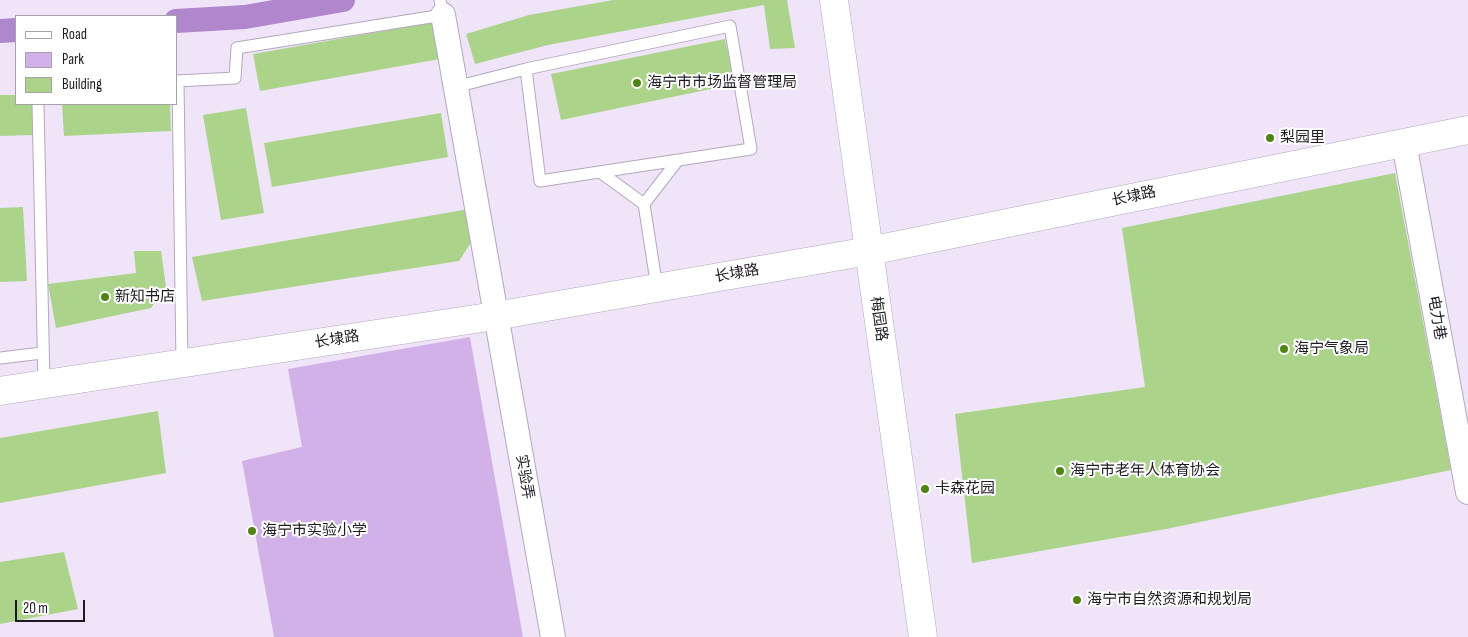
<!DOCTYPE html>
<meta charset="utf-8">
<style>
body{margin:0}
#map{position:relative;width:1468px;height:637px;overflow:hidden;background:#f0e4f9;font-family:"Sofia Sans Condensed",sans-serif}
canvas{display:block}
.legend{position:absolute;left:15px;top:15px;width:162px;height:90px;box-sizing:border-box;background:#fff;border:1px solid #a5a3a6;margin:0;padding:6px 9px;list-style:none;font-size:15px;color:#1e1a21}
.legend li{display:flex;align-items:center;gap:10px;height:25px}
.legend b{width:25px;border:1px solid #a5a3a6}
.scale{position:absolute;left:15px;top:600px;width:70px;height:22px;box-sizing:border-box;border:2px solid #1e1a21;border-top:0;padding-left:6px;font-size:15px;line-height:18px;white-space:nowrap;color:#1e1a21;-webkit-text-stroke:4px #fff;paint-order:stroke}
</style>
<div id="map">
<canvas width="1468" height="637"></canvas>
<ul class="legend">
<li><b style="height:6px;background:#fff"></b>Road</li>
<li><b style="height:14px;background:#d1b1e8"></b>Park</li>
<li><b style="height:14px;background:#abd48a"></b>Building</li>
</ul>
<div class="scale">20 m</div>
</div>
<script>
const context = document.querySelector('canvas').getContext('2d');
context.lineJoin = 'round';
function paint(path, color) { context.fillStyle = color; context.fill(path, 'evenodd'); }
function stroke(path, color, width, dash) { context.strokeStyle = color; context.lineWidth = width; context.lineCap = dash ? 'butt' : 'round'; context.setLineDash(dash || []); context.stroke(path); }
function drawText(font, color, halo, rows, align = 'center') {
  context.font = font + ' "Sofia Sans Condensed","Noto Sans SC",sans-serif'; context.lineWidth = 4; context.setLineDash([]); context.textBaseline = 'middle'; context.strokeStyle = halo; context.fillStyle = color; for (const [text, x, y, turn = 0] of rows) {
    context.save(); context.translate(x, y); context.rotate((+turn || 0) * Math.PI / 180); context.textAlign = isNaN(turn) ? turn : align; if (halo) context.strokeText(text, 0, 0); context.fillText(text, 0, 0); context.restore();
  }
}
const green = new Path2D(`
 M470,337L523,637H274L242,461L302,447L288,369Z`);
const canal = new Path2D(`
 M176,21L245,17L343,0
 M0,31L16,30`);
const building = new Path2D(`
 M613,0H787L795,48L770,49L764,5L548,45L475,64L466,34L529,15Z
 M434,22L440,59L260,91L253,54Z
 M725,39L735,84L561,120L551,74Z
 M0,95H16V104H32L34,135L0,136Z
 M62,104H170L171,131L64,136Z
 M246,108L264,213L221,220L203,115Z
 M441,113L448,157L272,187L264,143Z
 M1395,173L1451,470L1166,529L972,563L955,414L1145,387L1122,228Z
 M23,207L27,281L0,282V208Z
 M469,209L472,241L459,261L202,301L192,257Z
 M134,251H161L166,287L151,308L56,328L48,284L136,273Z
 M158,411L166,473L0,503V438Z
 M64,552L78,609L0,624V562Z`);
const service = new Path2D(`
 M730,26L751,149L540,181L526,69Z
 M176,81L235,78L237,48L443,15L440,0
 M178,81L182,363
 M455,87L526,69
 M38,104L44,384
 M600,172L644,204L657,288
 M644,204L678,160
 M0,358L42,353`);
const minor = new Path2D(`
 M443,15L553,637
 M1404,143L1468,492`);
const tertiary = new Path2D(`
 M834,0L923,637
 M0,391L495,316L869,251L1468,130`);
const markers = [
 [637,83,5,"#518214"],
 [1270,138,5,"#518214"],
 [105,297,5,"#518214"],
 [1284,349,5,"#518214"],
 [1060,471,5,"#518214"],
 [925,489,5,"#518214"],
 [252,531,5,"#518214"],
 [1077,600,5,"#518214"]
];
const poiNames = [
 ["海宁市市场监督管理局",647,83],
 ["梨园里",1280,138],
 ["新知书店",115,297],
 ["海宁气象局",1294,349],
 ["海宁市老年人体育协会",1070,471],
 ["卡森花园",935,489],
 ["海宁市实验小学",262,531],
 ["海宁市自然资源和规划局",1087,600]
];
const streetNames = [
 ["长埭路",1134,197,-12],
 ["长埭路",737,274,-10],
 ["电力巷",1436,318,80],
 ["梅园路",878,319,82],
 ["长埭路",337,340,-9],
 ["实验弄",524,477,80]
];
paint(green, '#d1b1e8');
stroke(canal, '#b087cc', 24);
paint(building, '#abd48a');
stroke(service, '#b4a8bc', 13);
stroke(minor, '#b4a8bc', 26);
stroke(tertiary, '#b4a8bc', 29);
stroke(service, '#fff', 11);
stroke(minor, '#fff', 24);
stroke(tertiary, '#fff', 28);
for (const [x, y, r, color] of markers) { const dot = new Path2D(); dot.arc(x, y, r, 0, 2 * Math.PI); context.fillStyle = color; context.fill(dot); stroke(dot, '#fff', 2); }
drawText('15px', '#1e1a21', '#fff', poiNames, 'left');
drawText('15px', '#1e1a21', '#fff', streetNames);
</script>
